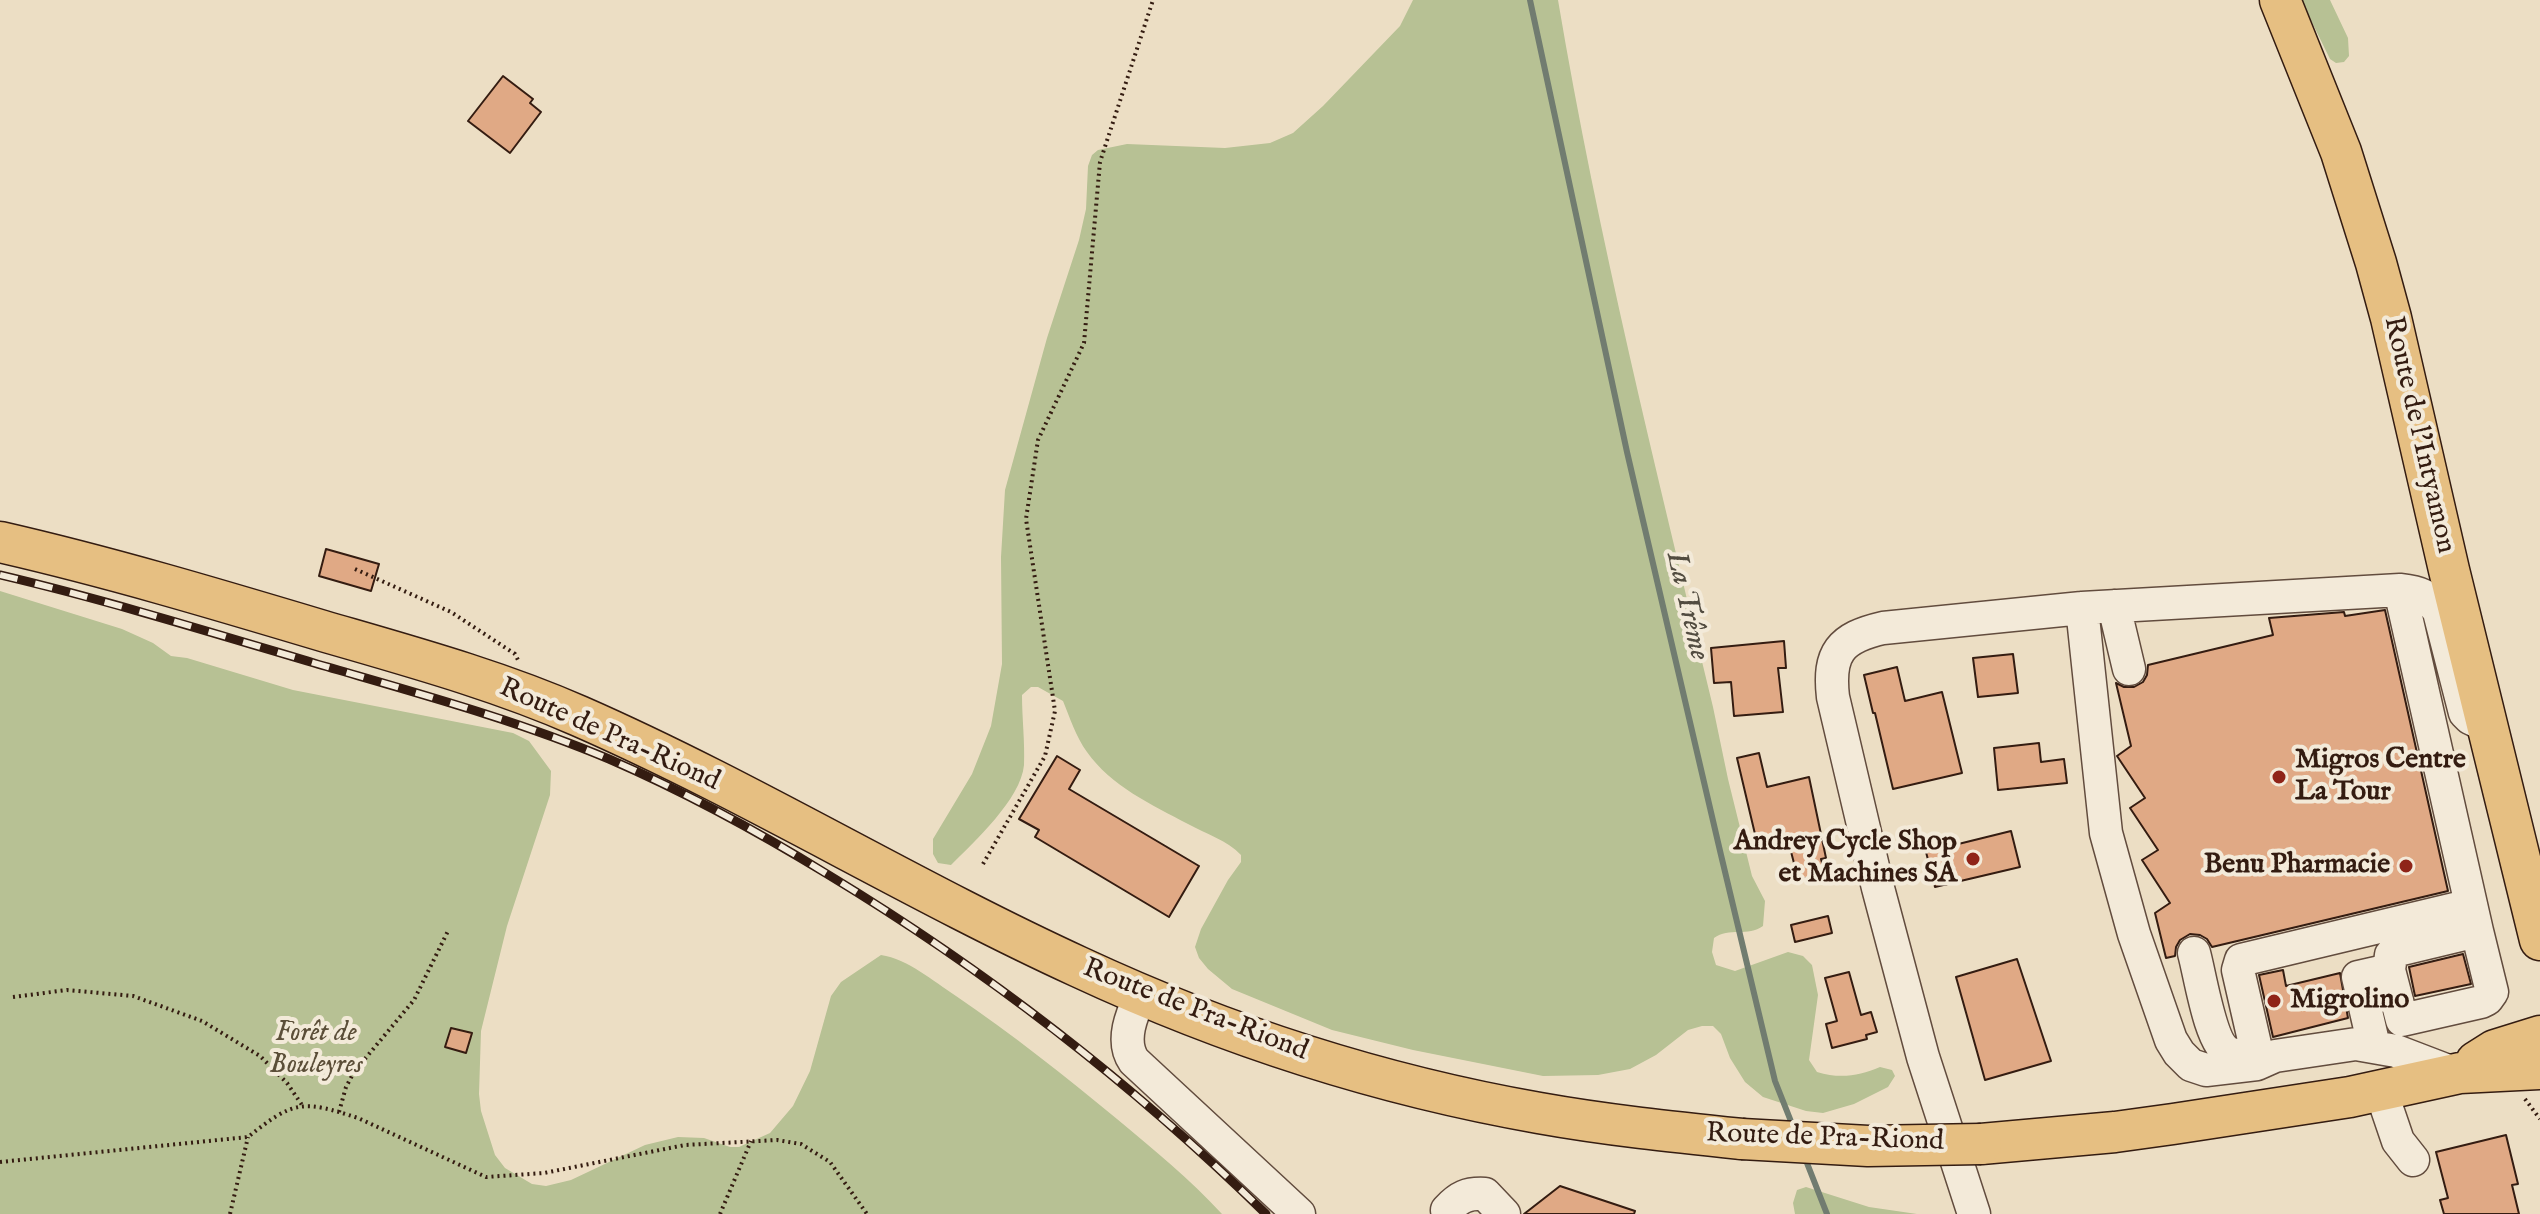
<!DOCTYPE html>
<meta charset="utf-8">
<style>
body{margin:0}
canvas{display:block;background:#ecdec4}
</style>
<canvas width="2540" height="1214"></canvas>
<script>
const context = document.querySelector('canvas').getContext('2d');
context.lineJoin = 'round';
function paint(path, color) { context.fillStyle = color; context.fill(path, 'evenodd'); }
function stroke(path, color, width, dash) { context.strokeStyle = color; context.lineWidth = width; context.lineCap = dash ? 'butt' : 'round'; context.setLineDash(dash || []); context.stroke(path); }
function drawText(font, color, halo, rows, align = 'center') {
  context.font = font + ' "IM FELL English",serif'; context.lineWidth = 8; context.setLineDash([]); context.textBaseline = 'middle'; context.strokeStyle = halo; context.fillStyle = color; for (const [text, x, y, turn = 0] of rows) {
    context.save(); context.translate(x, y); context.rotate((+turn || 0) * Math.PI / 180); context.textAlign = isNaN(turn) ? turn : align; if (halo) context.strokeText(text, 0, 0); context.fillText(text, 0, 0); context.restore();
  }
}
const green = new Path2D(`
 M1413,0H1558C1598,238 1657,473 1713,707L1728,779L1752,876L1765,901L1763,926C1748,937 1729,927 1714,938L1712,952L1716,965L1735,971L1788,952L1803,956L1812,965L1818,995L1809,1060L1817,1072C1840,1079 1859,1076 1880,1067L1892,1070L1895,1076L1888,1087L1854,1104L1823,1113L1806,1111L1763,1097L1745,1082L1730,1058L1721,1034L1713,1026H1702L1688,1030L1656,1055L1630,1069L1598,1075L1543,1076L1413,1050L1332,1030L1232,989L1208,969L1199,958L1195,947L1201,929L1228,880L1241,862V855C1227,840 1206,834 1188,824C1152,805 1111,786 1087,752C1076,737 1070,718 1063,701L1038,687H1031L1022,695C1022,718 1025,742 1024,765C1021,799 974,842 951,865L938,863L933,854V839L972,774L991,726L1002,664L1001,557L1005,490L1047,338L1079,240L1086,209L1088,166L1092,155L1098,150L1127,144L1225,148L1270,143L1293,133L1323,106L1400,26Z
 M2301,0H2330L2348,38L2349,56L2344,62L2336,63L2330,59Z
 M0,591L122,629L153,643L171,656L187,658L293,690L513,733L529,741L551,771L550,795L507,926L481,1031L479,1094L481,1111L495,1155L505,1168L532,1184L546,1186L571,1180L645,1145L678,1137L704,1138L730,1147H739L770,1133L793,1106L810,1071L831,996L841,982L881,955C908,959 933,981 956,996C1012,1034 1065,1076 1117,1119C1154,1150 1190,1179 1222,1214H0Z
 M1806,1187L1869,1207L1917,1214H1795L1793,1203L1797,1190Z`);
const stream = new Path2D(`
 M1530,0L1627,452L1721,855L1775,1081L1794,1129
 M1805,1158L1827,1214`);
const building = new Path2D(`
 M503,76L533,99L530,103L541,112L510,153L468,121Z
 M326,549L379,564L371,591L319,576Z
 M2385,610L2448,891L2212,947L2207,939L2200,935L2190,934L2180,940L2176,947L2175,956L2166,958L2155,913L2170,903L2142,860L2158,850L2130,808L2145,798L2117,756L2131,746L2116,683L2124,687H2134L2143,682L2147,675L2148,665L2273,635L2269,618L2344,612L2345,616Z
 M1784,641L1786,668H1778L1783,712L1734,716L1731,682L1714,683L1711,648Z
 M2013,654L2018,693L1978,697L1973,658Z
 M1897,667L1905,701L1942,692L1962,773L1893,789L1875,713H1873L1864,675Z
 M2039,743L2041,762L2064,759L2067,783L1998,790L1994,748Z
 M1759,753L1767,787L1809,777L1826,858L1821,859L1825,874L1802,879L1799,866L1795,867L1789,844L1759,851L1737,758Z
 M1057,756L1080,770L1069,789L1199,866L1169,917L1035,837L1039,830L1019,819Z
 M2011,831L2020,867L1935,887L1926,852Z
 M1828,916L1832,933L1795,942L1791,925Z
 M2463,954L2471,984L2415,996L2409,967Z
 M2017,959L2051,1061L1985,1080L1956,977Z
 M2283,970L2286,986L2340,973L2348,1018L2273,1037L2259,975Z
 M1849,972L1861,1015L1871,1012L1877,1032L1866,1035L1867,1039L1832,1048L1826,1024L1837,1021L1825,978Z
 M451,1028L472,1033L466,1053L445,1047Z
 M2506,1135L2518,1184L2512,1185L2519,1214H2444L2440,1200L2448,1198L2436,1152Z
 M1560,1186L1635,1211L1634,1214H1524Z`);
const path = new Path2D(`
 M355,569L451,612L515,654L518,660
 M983,864L1045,756L1055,711L1026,519L1038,440L1084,343L1100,162L1153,0
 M13,997L67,990L133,996L202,1021L260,1056L287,1083L302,1105
 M2525,1099L2540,1119
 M339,1112L346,1087L354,1072L414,1000L449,929
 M0,1162L248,1137C294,1100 303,1100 358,1118L486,1177L544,1173L685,1145L777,1140L801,1144L830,1162L867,1214
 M230,1214L248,1137
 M720,1214L751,1141`);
const minor = new Path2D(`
 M2114,606L2129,669
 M2082,608L2106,833L2134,934L2171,1040L2179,1053L2191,1065L2206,1070L2257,1064L2275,1056L2356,1044L2396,1051L2456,1074
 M2477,931L2400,590C2419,592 2429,595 2439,612L2465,713L2470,718L2489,727
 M2194,953C2200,974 2210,1044 2229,1053C2238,1057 2250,1053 2260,1053
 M1141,994C1132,1014 1120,1041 1134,1061L1299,1214
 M2374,1046L2358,977L2389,970L2391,955L2398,950L2477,931L2492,992L2487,999L2481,1002L2402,1020L2389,970
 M2257,1053L2238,970L2241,960L2471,905
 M2381,1091L2398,1141L2413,1160
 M1447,1210C1459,1197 1467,1193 1485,1194L1504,1214
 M1974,1214L1923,1057L1878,888L1833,697C1828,653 1840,638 1883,628L2082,608L2400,590`);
const major = new Path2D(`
 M2280,0L2341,152L2376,263L2391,318L2449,570L2540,940
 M0,542C109,567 216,599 323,631C409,656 497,680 579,716C750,791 909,889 1079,967C1225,1035 1380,1085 1539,1113C1606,1125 1674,1132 1742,1139
 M2476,1062L2495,1050L2540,1036
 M1981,1144L2115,1132L2173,1124L2350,1097L2460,1073L2540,1069`);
const rail = new Path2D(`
 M0,575C106,600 210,632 314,663C413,692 514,719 609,759C685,792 757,831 827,874C986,970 1133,1084 1266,1214`);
const majorBridge = new Path2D(`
 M1742,1139L1868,1146L1981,1144`);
const markers = [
 [2279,777,8,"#8f2418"],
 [1973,859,8,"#8f2418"],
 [2406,866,8,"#8f2418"],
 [2274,1001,8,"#8f2418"]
];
const streetNames = [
 ["Route de l'Intyamon",2418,435,77],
 ["Route de Pra-Riond",609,736,24],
 ["Route de Pra-Riond",1195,1011,21],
 ["Route de Pra-Riond",1825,1139,2]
];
const poiNames = [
 ["Migros Centre",2295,761],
 ["La Tour",2295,793],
 ["Andrey Cycle Shop",1957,843,"right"],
 ["et Machines SA",1957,875,"right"],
 ["Benu Pharmacie",2390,866,"right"],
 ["Migrolino",2290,1001]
];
const parkNames = [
 ["Forêt de",316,1034],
 ["Bouleyres",316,1066]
];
const waterNames = [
 ["La Trême",1686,606,77]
];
paint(green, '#b7c194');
stroke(stream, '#717c70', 6);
paint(building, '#e0a985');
stroke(building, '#341c11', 2);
stroke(minor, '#624c3e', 35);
stroke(major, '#341c11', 43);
stroke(path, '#341c11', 4, [2, 4]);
stroke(minor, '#f3ead9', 32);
stroke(major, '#e6bf82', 40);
stroke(rail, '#341c11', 9);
stroke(rail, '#f3ead9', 6, [18]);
stroke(majorBridge, '#341c11', 43, []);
stroke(majorBridge, '#e6bf82', 40);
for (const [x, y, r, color] of markers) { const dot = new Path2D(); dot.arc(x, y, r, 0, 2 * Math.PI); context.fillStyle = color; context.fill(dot); stroke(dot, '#f3ead9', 3); }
drawText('28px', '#341c11', '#f3ead9', streetNames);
drawText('bold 28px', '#341c11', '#f3ead9', poiNames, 'left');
drawText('italic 28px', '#5b4e38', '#f3ead9', parkNames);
drawText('italic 30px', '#524c40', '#f3ead9', waterNames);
</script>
